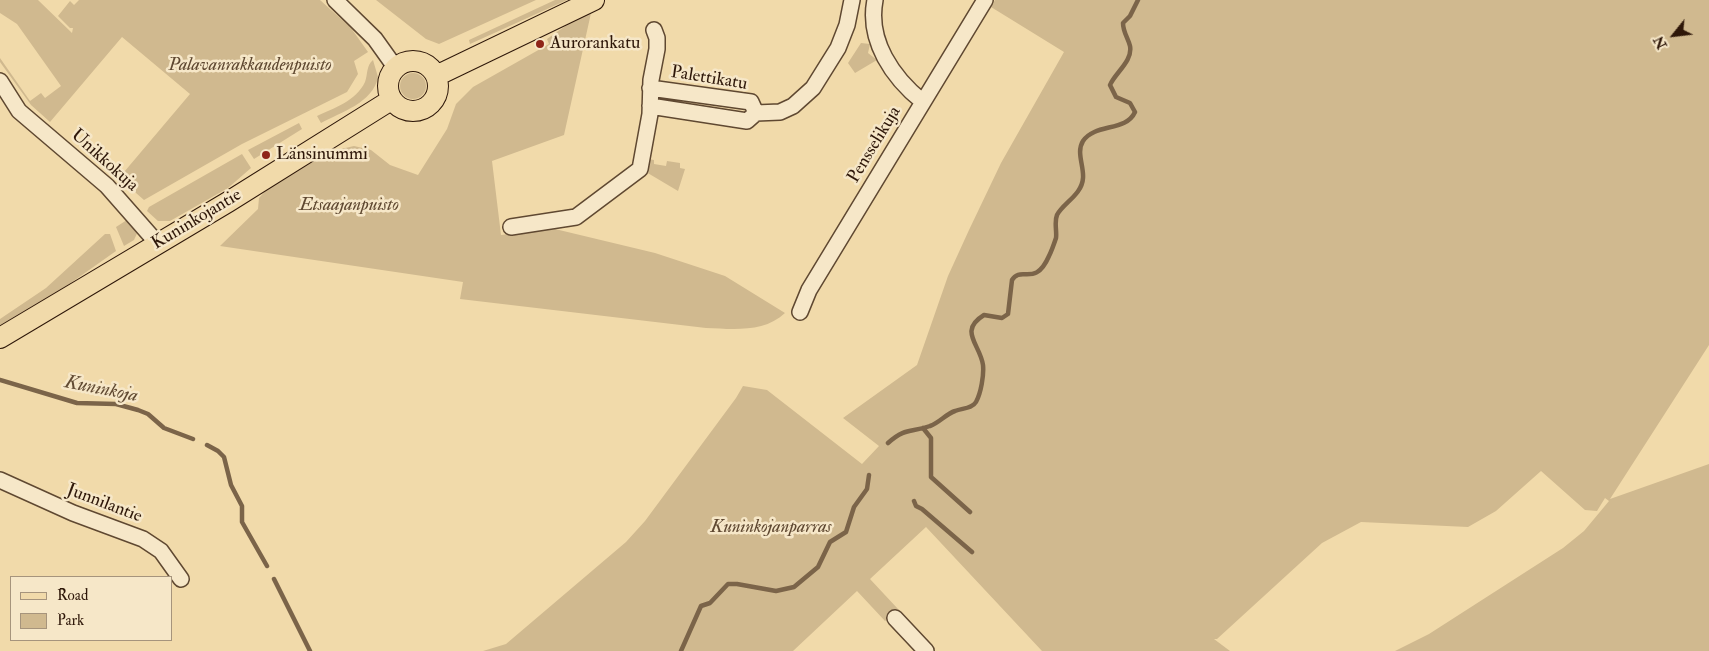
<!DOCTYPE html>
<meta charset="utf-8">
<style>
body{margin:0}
#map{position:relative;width:1709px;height:651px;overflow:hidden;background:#f1daaa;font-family:"IM FELL Double Pica",serif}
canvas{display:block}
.legend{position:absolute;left:10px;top:576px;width:162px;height:65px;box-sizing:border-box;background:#f6e7c8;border:1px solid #a6947c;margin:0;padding:6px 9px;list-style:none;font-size:15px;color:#2e1709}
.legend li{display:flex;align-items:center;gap:10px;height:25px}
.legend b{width:25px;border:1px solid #a6947c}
.north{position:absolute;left:1649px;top:10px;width:50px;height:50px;-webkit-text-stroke:4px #f6e7c8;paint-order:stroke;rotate:241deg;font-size:14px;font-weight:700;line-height:20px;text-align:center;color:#2e1709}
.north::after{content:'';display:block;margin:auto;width:18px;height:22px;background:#2e1709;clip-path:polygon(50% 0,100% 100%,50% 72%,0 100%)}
</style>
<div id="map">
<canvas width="1709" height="651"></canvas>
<ul class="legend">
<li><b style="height:6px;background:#f1daaa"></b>Road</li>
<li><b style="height:14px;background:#d0b98f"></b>Park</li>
</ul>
<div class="north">N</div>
</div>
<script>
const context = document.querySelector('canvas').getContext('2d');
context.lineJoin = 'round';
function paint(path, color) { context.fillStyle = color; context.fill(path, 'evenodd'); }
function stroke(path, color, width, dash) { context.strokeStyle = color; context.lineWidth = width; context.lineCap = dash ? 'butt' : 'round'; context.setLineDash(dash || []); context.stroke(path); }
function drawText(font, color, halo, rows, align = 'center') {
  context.font = font + ' "IM FELL Double Pica",serif'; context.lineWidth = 5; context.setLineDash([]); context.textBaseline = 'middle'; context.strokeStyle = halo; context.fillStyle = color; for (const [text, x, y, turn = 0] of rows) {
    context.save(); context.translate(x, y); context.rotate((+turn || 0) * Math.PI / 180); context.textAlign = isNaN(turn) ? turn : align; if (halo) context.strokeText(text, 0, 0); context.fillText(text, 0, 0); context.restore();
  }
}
const green = new Path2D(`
 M0,0H38L72,33L73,28H70L58,16L70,1L74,5L79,0H320L351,28L368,52L354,61L358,74L347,92L242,144L144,200L119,178L190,94L122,37L50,122L31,105L0,62V58L30,101L41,93L45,98L61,86L17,24L0,13Z
 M376,0H536L439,44L426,39Z
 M555,0H567L470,44L469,40Z
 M995,0H1709V345L1610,499L1709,464V651H1395L1429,634L1563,548L1584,531L1609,501L1605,498L1597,511L1585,510L1541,471L1496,511L1468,527L1361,522L1322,543L1217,639H1214L1230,651H1042L926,527L870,579L898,609L885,621L857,591L793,651H483L506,644L626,542L645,521L736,398L743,386L767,390L862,464L879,446L843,418L917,365L948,276L969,230L1001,163L1064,52L991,7Z
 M591,13L564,135L492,161L501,235L555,229L655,253L725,276L785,313C764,333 733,329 706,328L460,299L463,282L220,246L258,209L259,198L269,187L328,152L354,146L371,150L390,165L418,175L447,129L456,104L473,87L549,44L547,39L574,20Z
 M861,43L870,44L868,53L877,60L855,73L848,63Z
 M373,60L378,77C373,103 341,112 321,123L317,116C334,108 356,101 365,82C368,74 366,66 373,60Z
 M400 86a13 13 0 1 1 26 0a13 13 0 1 1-26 0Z
 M299,123L302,129L254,159L248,150Z
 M242,154L251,168L228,188L170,221H158L147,211L149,207Z
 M648,159L654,160V164L666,166L667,161L680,163V168L685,169L678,191L646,172Z
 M130,218L139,229L134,240L124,246L116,227Z
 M105,234H110L116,251L31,311L0,330V319L46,288Z`);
const stream = new Path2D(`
 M0,380L77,403L116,404L138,410L148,414L164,428L193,439
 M923,428L931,438V477L970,512
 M888,443C906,427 911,433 930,426C939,423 946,414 955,411C962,408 972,409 976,402C981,393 984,375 983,365C980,344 958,331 984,315L1002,318L1008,314L1012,280C1021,265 1035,288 1049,256C1052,250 1054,244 1056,238C1057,231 1054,222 1057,215C1063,203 1082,195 1083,178C1084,166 1076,152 1083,141C1095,123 1126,132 1135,112L1130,103L1116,97L1110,85C1115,73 1133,61 1130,46C1128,38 1123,32 1123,23L1130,16L1138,0
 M207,445L218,451L224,457L231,485L242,506V522L267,566
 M914,501L916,506L922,509L972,552
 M274,579L310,651
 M681,651L701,606L710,603L728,584H737L776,591L794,587L818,567L830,542L846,532L854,507L867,489L869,475`);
const minor = new Path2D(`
 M335,0L375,39L395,67
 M875,0C867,41 893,78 923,102
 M0,81L19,111L107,186L158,244
 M650,88L751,102L756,113
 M650,106L747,121L756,113L780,112L793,106L813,88L838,48L847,25L852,0
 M511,227L576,217L640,169L650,114L651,80L657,49V38L654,30
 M800,312L809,290L985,0
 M0,480L73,513L143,539L161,551L181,579
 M895,618L926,651`);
const major = new Path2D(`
 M388 86a25 25 0 1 1 50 0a25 25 0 1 1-50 0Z
 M436,76L594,0
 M0,338L228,202L391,100`);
const markers = [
 [540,44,5,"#8f2418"],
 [266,155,5,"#8f2418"]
];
const poiNames = [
 ["Aurorankatu",550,44],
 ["Länsinummi",276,155]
];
const parkNames = [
 ["Palavanrakkaudenpuisto",250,66],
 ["Etsaajanpuisto",349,206],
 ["Kuninkojanparras",771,528]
];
const streetNames = [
 ["Palettikatu",709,79,9],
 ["Pensselikuja",875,145,-59],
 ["Unikkokuja",104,161,42],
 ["Kuninkojantie",197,220,-31],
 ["Junnilantie",104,504,21]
];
const waterNames = [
 ["Kuninkoja",101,390,11]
];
paint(green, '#d0b98f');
stroke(stream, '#7b6449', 4.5);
stroke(minor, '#5f4831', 18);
stroke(major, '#2e1709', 22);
stroke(minor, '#f6e7c8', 15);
stroke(major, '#f1daaa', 20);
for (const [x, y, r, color] of markers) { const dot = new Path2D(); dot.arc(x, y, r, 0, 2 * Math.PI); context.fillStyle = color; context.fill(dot); stroke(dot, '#f6e7c8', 2); }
drawText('18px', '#2e1709', '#f6e7c8', poiNames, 'left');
drawText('italic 18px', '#5f4831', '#f6e7c8', parkNames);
drawText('18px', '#2e1709', '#f6e7c8', streetNames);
drawText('italic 19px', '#624b33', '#f6e7c8', waterNames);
</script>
